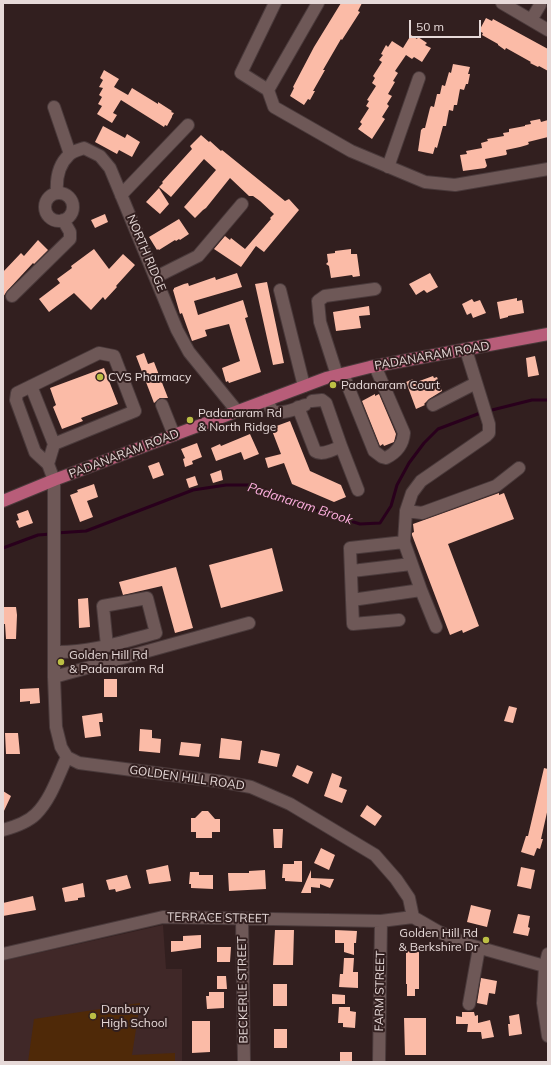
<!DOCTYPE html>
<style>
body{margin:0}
#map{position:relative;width:551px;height:1065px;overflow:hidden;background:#321f1f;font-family:Mulish,sans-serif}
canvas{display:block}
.frame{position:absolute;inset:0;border:4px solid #e6d9d8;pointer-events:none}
.scale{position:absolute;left:409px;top:20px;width:72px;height:18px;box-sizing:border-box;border:2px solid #e6d9d8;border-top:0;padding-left:5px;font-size:12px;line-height:14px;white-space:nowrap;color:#e6d9d8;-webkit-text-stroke:3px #321f1f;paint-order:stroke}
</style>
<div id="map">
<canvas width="551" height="1065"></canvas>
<div class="frame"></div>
<div class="scale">50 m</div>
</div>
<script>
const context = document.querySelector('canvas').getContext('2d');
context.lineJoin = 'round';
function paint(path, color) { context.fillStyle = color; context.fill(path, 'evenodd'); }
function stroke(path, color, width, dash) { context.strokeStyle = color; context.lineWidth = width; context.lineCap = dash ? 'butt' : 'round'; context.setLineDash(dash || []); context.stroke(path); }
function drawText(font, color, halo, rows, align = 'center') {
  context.font = font + ' Mulish,sans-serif'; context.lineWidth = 4; context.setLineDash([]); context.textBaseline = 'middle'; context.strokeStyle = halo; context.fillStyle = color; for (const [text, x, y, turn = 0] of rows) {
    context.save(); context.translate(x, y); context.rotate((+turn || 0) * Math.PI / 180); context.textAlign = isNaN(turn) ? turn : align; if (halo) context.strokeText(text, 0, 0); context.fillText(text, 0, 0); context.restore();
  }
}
const built = new Path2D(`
 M163,925L166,969H182V1062H3V961Z`);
const green = new Path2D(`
 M140,1003L132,1055L175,1053V1062H28L34,1019Z`);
const stream = new Path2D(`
 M488,411L532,400H548
 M56,533L86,531L193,490L226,485H250L294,499L318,511L360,524L380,523L391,506L397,485L409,463L424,443L438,429L483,412
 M3,548L38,535L51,534`);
const building = new Path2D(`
 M341,3H362L358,11L360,12L342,40L341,39L323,70H325L313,91H315L310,100L308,99L304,105L290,96L294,88L293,87L314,47Z
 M486,18L492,21L493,19L548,49V71L539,66L538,67L530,63L531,62L506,48L505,50L498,45V44L482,35L483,33L479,31Z
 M411,35L417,39L418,37L427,43L425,45L431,48L422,62L414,57L412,59L406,55L395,71L398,73L393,81L395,82L388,94L392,96L387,104L389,106L382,117L385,119L372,139L358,129L362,124L360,122L369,108L366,106L369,101L367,100L376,86L372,83L375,78L373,76L382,62L379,60L383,55L381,54L386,45L388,47L392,41L403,48Z
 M453,64L470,67L468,74H470L468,84H466L464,90L460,89L457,105H454L453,111L449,110L446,126H443L437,148L435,147L433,154L418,151L421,130L423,128H425L430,108L431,106L434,107L437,94H440L442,85L445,86L449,72L451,73Z
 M104,70L119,79L114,87L128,95L132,88L158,104V102L172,111L171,112L174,113L172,116V117L167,126L165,125L164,127L121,100L113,113L117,115L112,123L97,114L102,106L98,104L102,97L99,95L103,88L99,87L103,80L100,78Z
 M540,119L541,122L548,120V137L528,142L529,144L527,145L520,147L506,150L507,154L506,155L485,159L487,166L485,168L463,171L460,155L467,154L466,151L482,148L481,143L488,141L487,139L504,136L503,133L509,132V129L525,126V125L531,124L530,121Z
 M103,126L125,138L127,134L140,142L132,157L119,150L117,154L95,142Z
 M201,135L209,142L210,141L221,151L222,150L285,201L289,199L299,210L264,252L256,246L241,267L214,249L225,236L230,240L231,238L245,249L271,219L270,218L274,214L260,201L253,196H249L230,178L206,208L203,210L195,218L184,207L216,170L204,159L171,197L159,187L163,183L162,182L192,149L190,146Z
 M159,188L169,204L160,214L146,202Z
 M105,214L108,222L95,228L91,220Z
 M179,219L189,234L180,240L179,239L176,241L175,240L159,250L158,249L157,250L149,237Z
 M38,240L48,250L34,264L33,263L7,291L3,297V272L21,253L24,256Z
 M94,249L109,269L123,254L135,265L116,286L117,287L105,300L103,297L91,310L74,293L49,312L39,299L60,283L57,279L72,268L71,266Z
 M351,249V254H357L360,276L353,277L352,275L331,278L329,266L326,264L328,262L327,254L335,253V251Z
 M237,273L242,287L194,301L198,315L243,300L248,317L245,318L261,372L229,383L228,381L226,382L222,368L240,361L229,324L205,330L207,336L192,341L182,313L180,314L173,290L174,289V288L184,284L188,283L189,286L215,277L216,280Z
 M430,273L438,287L427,293L424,290L416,295L409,284Z
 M267,282L284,363L273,365L255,284Z
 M517,298V301L522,300L524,313L508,316V317L500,319L497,302Z
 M472,299L474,302L480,300L486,313L473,318L471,313L467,315L466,313L462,304Z
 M369,306L370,315L359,316L361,328L336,331L333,312Z
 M144,353L148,364L154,362L168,398H160L154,403L136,356Z
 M535,356L539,375L528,377L526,358Z
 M104,368L118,404L81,418L83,421L62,429L53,407L56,405L50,388Z
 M433,376L434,378L437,377L442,391L429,399L424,404L425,405L416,409L406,382L413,379L414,383Z
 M375,394V396L379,394L396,434L394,442L384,446L383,444L380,446L362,401Z
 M290,421L310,471L341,485L346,497L334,502L292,484L284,463L268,468L265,458L281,454L271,428Z
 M250,434L259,454L244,460L241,452L216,461L211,448L220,444L221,446Z
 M197,443L202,457L192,461L193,464L185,467L183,459L185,458L181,449Z
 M159,462L164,475L153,479L148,466Z
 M221,470L223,480L213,483L210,474Z
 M195,476L198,485L189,488L186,479Z
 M94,484L98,497L87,501L93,517L80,522L70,495L78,492L77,490Z
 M499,493V495L504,493L514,519L448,544L479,626L463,633L462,630L450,635L412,535V533L414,532L413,524Z
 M28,510L33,523L19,528L16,521L19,520L17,514Z
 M272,548L283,591L221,608L209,565Z
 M176,567L193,628L175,633L162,586L123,595L119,582Z
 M88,598L90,627L79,628L78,599Z
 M3,607H16L17,615L16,639H6L5,624H3Z
 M104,679H117V697H104Z
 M39,688L40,703L30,704V701L20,702V689Z
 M509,706L517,708L513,723L504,721Z
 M102,713L103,722H99L101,736L85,738L82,716Z
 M140,729L152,730V738L161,739L160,753L139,751Z
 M5,733H18L20,754H6Z
 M221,738L242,741L240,760L219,758Z
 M181,742L201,744L199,757L179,755Z
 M261,750L280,754L277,767L258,763Z
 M297,765L313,772L308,784L292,776Z
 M544,768L548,769V808L541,839H543L540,849L537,848L534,856L521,852L526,836H528Z
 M332,773L342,777L339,787L347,790L342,803L324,796Z
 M3,791L11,796L3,813Z
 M367,805L382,816L375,826L360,816Z
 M202,811H208L215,819H220V832H212V838H196V832H191V818H195Z
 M273,829H283L282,848H274Z
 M321,848L335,855L329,870L314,863Z
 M294,861H302V882L285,881V878H282L283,864H294Z
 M168,865L171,881L149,884L146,870Z
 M521,867L535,870L531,889L517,886Z
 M265,870L266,889L229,891L228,873H249V871Z
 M311,870V878L334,879L330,888L320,884V888L311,887V893H301Z
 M190,872H199V875H213V889L191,888V884H189Z
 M127,875L131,888L116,892L115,889L109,890L106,880Z
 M83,883L85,897L78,898V900L65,902L62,888Z
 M33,896L36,910L3,916V903Z
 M471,905L491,910L487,927L467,922Z
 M518,914L530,916L528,927L530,928L528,936L513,933Z
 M275,930H294L293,965H273Z
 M335,930L357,931L356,943H354V955L344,952V943H335Z
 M201,935V948L171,952V941H183V936Z
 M217,947H231L230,962H217Z
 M406,951L419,952V989H415V996H407V984H406Z
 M344,958H354L353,972H358V988L339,987L340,974H343Z
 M217,976H226L227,989H217Z
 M481,978L497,981L495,994L489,993L487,1005L477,1003Z
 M273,984H287V1006H273Z
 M209,992H224V1008L207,1009L206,996H209Z
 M332,994L345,995V1004H332Z
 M339,1007H350V1011L356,1012L355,1028L343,1027V1023H338Z
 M462,1012H474L475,1016L478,1015V1023L490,1020L494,1037L482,1039L481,1032H467L468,1024H456V1016L462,1017Z
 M519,1014L522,1034L509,1036L508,1024H510L509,1016Z
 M404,1018H426V1055H405Z
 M192,1021H210V1052L192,1053Z
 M274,1029H287V1048H274Z
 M340,1052H352V1062H340Z`);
const minor = new Path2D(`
 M275,3L241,73L268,90L274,107L351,151L425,182L455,185L548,169
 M502,3L548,30
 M531,20L540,5V3
 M268,90L318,3
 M54,107L70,154
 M388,167L419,78
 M57,193C56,179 58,165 69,155C73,151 79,150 84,148L100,156L110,168L177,330L189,352L237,411
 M45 207a14 14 0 1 1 28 0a14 14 0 1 1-28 0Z
 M121,195L188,125
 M156,277L198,256L242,204
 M280,290L304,386
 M12,296L70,239V232L63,220
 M343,374L374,451L382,457L386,458C396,453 403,445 404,433L375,366
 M337,375L320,322L318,301L325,296L375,289
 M31,386L54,444L48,464L35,452L16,400L17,393L99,353L114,356L135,411L54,444
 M267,400L272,411C283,415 295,409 305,405
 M162,405L174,435
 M433,405L476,383
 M298,407L315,451C322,456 332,450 340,447L341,446L326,403L322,400L312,401
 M341,446L358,490
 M48,464L54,480V677L56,727L61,747L67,757L79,763L224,782L251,787L290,804L375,855L396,879L409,898L413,917L439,932L470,945L548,967
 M406,511L422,513L496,486L519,468
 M404,542L350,548L352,600L421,590L404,542L406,511L412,493L421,481L486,436L489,433V424L466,350
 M352,571L411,564
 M421,590L436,627
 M352,600L353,624L399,620
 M54,652C89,653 122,642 156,633L147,598L103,606L107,646
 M54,677L249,623
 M3,830C14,827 28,822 36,814C51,799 58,776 67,757
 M242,918L244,1062
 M3,954L163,917L381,921L413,917
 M548,954L545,966L543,1003L548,1036
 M469,1004L479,948
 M379,1062L381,921`);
const major = new Path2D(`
 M3,501L54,480L326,378L370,367L548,334`);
const markers = [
 [100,377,4,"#bcbf44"],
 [333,385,4,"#bcbf44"],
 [190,420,4,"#bcbf44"],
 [61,662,4,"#bcbf44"],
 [486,940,4,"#bcbf44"],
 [93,1016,4,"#bcbf44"]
];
const streetNames = [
 ["NORTH RIDGE",146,253,67],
 ["PADANARAM ROAD",432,356,-10],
 ["PADANARAM ROAD",124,454,-21],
 ["GOLDEN HILL ROAD",187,778,8],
 ["TERRACE STREET",218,918,1],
 ["BECKERLE STREET",243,990,-91],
 ["FARM STREET",380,991,-89]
];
const poiNames = [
 ["CVS Pharmacy",108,377],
 ["Padanaram Court",341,385],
 ["Padanaram Rd",198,413],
 ["& North Ridge",198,427],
 ["Golden Hill Rd",69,655],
 ["& Padanaram Rd",69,669],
 ["Golden Hill Rd",478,933,"right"],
 ["& Berkshire Dr",478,947,"right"],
 ["Danbury",101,1009],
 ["High School",101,1023]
];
const waterNames = [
 ["Padanaram Brook",300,504,18]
];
paint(built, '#402828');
paint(green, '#4f2908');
stroke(stream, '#29001c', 3);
paint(building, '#fbbba7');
stroke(minor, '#4a3a3b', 14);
stroke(major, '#4a3a3b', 14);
stroke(minor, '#6e5857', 12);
stroke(major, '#b85d79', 12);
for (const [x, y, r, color] of markers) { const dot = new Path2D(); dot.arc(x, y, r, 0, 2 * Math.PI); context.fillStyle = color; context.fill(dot); stroke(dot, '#321f1f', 1.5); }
drawText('12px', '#e6d9d8', '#321f1f', streetNames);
drawText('12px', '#e6d9d8', '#321f1f', poiNames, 'left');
drawText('italic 13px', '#fdaede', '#321f1f', waterNames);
</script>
